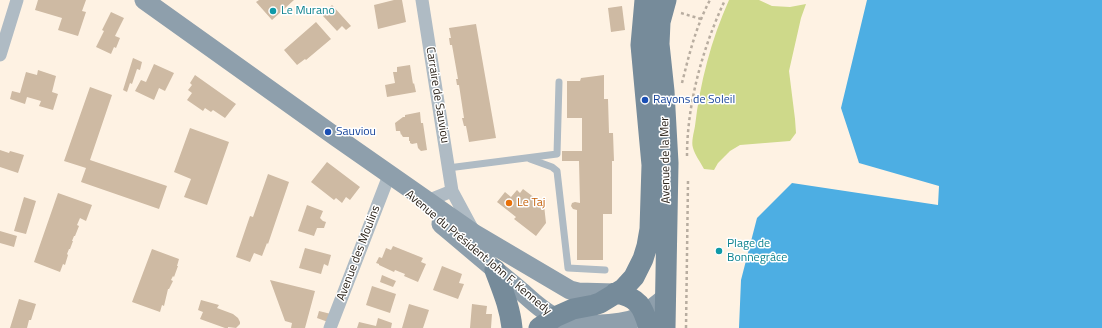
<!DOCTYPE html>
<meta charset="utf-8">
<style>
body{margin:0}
canvas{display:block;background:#fef2e3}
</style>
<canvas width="1102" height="328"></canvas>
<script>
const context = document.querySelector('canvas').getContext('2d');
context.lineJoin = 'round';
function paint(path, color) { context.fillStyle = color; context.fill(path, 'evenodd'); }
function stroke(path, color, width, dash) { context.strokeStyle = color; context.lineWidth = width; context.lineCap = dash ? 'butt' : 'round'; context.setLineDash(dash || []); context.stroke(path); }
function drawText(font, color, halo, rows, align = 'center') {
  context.font = font + ' "Titillium Web",sans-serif'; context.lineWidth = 3; context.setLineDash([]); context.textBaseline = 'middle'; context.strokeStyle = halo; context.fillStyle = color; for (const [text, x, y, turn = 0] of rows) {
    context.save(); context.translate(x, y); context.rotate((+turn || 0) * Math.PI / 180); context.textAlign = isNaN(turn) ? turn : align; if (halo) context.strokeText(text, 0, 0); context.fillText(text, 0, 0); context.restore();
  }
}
const green = new Path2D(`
 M729,0H759L772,6L790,7L806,4L801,18L789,71L795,119L796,133L790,141L740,145L730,151L718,163L714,170L704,169C701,163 695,155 693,148C691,142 694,132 695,126C700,83 711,40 729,0Z`);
const water = new Path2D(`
 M867,0H1102V328H739L741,280L757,218L792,183L938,205L939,186L859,163L841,108Z`);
const building = new Path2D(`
 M38,0H86L82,11L86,12L78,36L58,30L62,18L35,10Z
 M259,0H294L272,20L256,2Z
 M394,0H402L406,22L378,29L374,5Z
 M332,5L351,26L346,30L342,26L337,31L323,16L324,13Z
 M622,6L625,30L611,32L608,8Z
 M111,12L124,18L115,36L120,38L116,48L114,47L111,54L96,47L104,31L102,30Z
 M316,22L331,39L306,60L305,59L297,65L284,50Z
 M476,24L496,138L469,142L466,126H464L462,118H464L459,85H457L456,79H458L452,45H450L449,38H451L449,28Z
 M133,58L142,62L140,70L137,69L132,84L130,83L127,92L123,90Z
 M154,64L174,73L165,91L159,88L154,100L135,91L141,80L146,82Z
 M410,65L413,84L414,83L416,92L387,97L385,85L395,83L393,72H397V67Z
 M38,70L56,76L52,92L58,94L53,110L39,106L41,101L27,97L25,104L10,99L12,91L20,93L26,72L37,75Z
 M195,75L236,104L225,118L213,110L211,112L205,108L203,111L187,100L192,93L188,90L192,85L190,83Z
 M604,75V99H608L609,133H613L614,161H612V214H603V260H577V210L573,209L571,206L572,203L575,202L580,203L579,161H562V151H582V118H567V81H580L581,78Z
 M90,87L112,95L90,160L167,186L159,209L81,182L86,168L64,161Z
 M420,112L421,123H423L427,150L421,151L418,148L417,143L412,144L410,143V141H409V137H403L401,134V135L400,131H396L395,123L403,117H405V115Z
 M190,128L229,142L207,205L184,197L191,179L174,172Z
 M0,150L9,153L10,151L24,155L18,173L0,167Z
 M327,162L360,187L350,200L346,197L342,203L336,198L334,200L311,182Z
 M268,174L289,182L268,244L267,243L262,256L254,253L250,262L236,257L250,216L253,217Z
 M523,189L544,205L546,223L536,236L514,219L516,217L497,202L505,192L511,197L517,190L520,193Z
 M58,193L92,205L86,221L80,218L77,225L79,226L75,236H74L72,241H73L70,249H69L67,254L68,255L65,265L63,264L60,272L34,262Z
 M24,197L36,201L26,234L14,231Z
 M307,205L323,211L320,218L323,221L326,222L324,228H317L314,236L298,231Z
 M0,231L17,236L14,247L0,243Z
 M393,246L423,258L421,262L426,264L418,282L404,276L405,274L395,270L394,272L379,265V264L376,263L379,257L382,258L386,248L391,250Z
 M305,248L331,255L328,266L324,264L321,274L299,268Z
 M152,249L179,259L177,266H178L174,277L173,276L171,280L173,281L169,289H168L164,306L162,305L160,312L132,302Z
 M442,266L462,274L459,283L464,284L458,299L433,290Z
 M382,275L396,281L393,287L380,282Z
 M270,280L315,291L305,328H291L292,323L285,321Z
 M372,286L396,294L390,313L366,305Z
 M19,299L36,304L31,320H29L27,328H10Z
 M201,300L219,305L217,308L233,314L238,318L240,322V324L236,328L228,327V328H225L200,319L203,312L198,310Z
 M409,304L429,310L423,328H402Z
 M472,304L487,306L486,314H492L491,328H470Z
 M319,311L331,314L328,322L317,318Z
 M378,318L392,323L391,328H357L359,322L376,326Z`);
const path = new Path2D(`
 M681,13L701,19
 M682,83C689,55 696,26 710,0
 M687,156C687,103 703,47 725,0
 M686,328L688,181`);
const service = new Path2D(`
 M530,159L552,167L557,171L568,268L605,270
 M448,168L557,154L559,82`);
const minor = new Path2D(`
 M422,0L452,191L473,230
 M0,55L17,0
 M427,201L452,191
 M330,328L388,178`);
const secondary = new Path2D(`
 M144,0L336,137L475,234L570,290L578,292L615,293
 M441,224C467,246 494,269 521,291C531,300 542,311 555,317C574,327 619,326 639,317C648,312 657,304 666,297`);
const primary = new Path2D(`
 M495,270C502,289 510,307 512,328
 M615,293C639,297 643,307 649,328
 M539,328L555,317L573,309L594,305L600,303L623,289L634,277L643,259L647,246L650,229L652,165L641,45L645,0
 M665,328L668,163L664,91L659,44L660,22L666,0`);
const markers = [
 [273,11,4,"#0f9aa8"],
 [645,100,4,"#1a4fb4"],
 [328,132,4,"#1a4fb4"],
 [509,203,4,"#e8710a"],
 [719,251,4,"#0f9aa8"]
];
const cultureNames = [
 ["Le Murano",281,11],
 ["Plage de",727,244],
 ["Bonnegrâce",727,258]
];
const streetNames = [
 ["Carraire de Sauviou",437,95,81],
 ["Avenue de la Mer",666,160,-91],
 ["Avenue des Moulins",359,253,-69],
 ["Avenue du Président John F. Kennedy",478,253,40]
];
const transitNames = [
 ["Rayons de Soleil",653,100],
 ["Sauviou",336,132]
];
const foodNames = [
 ["Le Taj",517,203]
];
paint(green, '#ced98a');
paint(water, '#4daee3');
paint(building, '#cebaa3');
stroke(path, '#b8ada0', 2.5, [3, 3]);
stroke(service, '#afbbc4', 7);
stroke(minor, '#afbbc4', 13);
stroke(secondary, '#8e9fac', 19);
stroke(primary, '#768b9a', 21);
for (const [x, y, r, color] of markers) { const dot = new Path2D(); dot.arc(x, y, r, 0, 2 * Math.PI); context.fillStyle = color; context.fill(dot); stroke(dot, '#fff', 1.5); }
drawText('12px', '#0d838f', '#fff', cultureNames, 'left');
drawText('12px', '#2a2219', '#fff', streetNames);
drawText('12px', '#164399', '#fff', transitNames, 'left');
drawText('12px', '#c56008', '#fff', foodNames, 'left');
</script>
